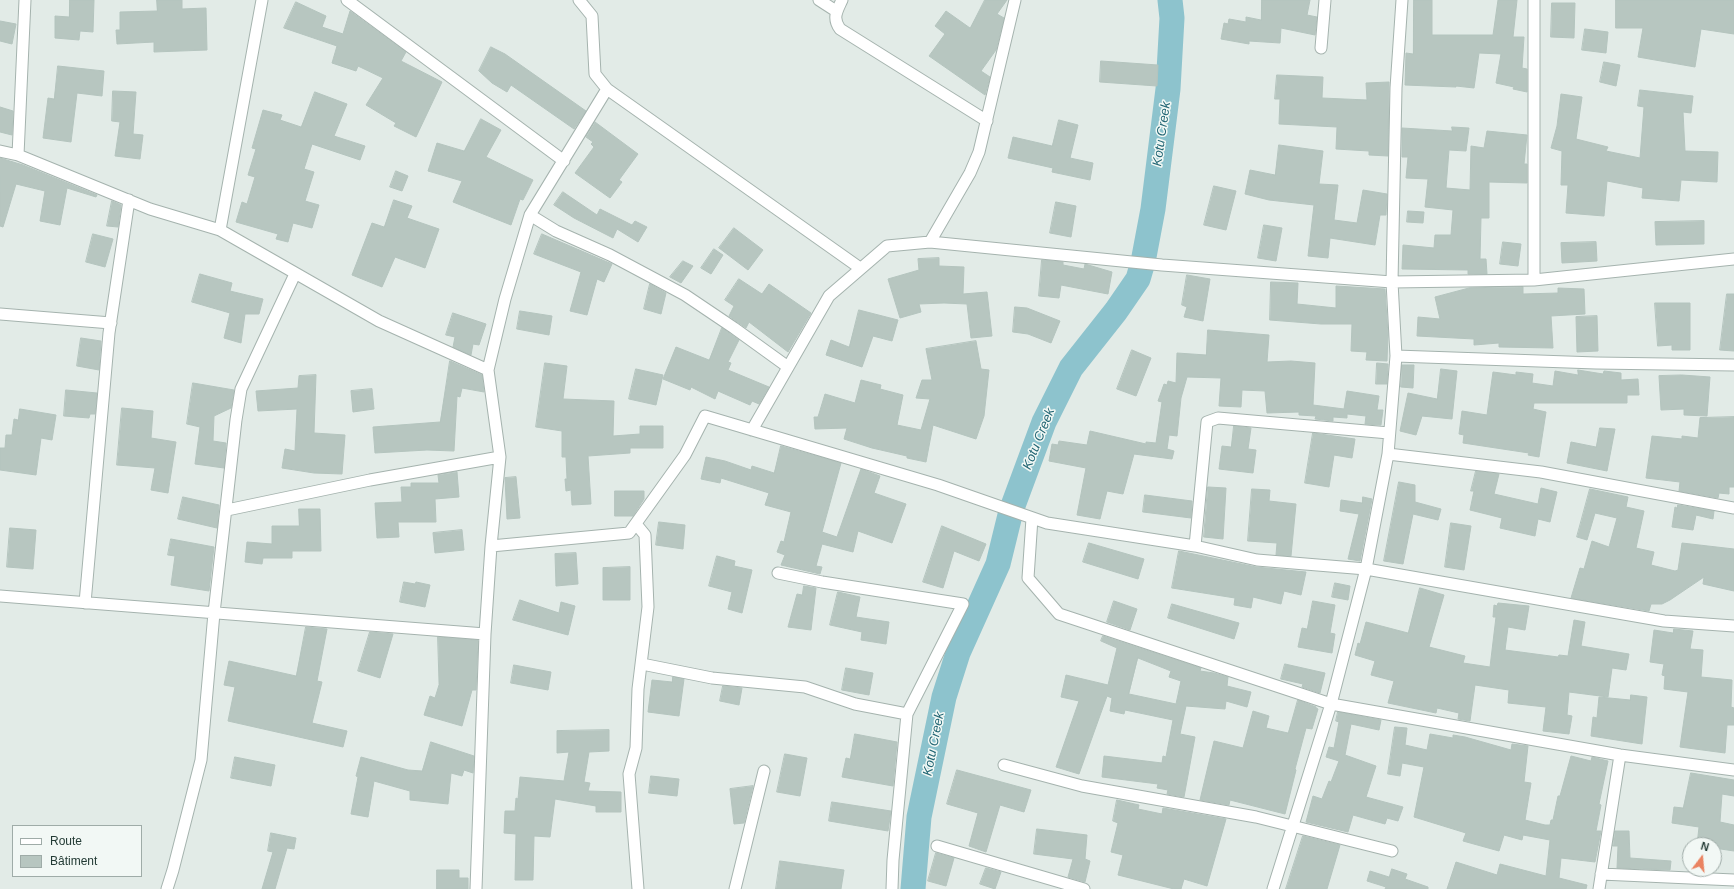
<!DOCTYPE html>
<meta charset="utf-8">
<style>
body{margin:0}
#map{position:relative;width:1734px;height:889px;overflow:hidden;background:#e2ebe7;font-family:Helvetica,sans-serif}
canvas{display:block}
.legend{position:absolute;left:12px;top:825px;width:130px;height:52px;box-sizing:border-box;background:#f2f8f5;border:1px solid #9faca8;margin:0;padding:5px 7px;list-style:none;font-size:12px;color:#233b35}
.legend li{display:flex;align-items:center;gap:8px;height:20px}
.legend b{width:20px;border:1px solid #9faca8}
.north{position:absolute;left:1682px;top:837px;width:40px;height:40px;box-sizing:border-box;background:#f2f8f5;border:1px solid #9faca8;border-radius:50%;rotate:16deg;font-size:11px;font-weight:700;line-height:16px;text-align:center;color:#233b35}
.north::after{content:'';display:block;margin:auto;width:14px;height:18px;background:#ea8361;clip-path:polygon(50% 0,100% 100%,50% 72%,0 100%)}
</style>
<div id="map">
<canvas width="1734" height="889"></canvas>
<ul class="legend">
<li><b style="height:5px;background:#fff"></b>Route</li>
<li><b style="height:11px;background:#b7c6c0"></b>Bâtiment</li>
</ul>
<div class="north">N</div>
</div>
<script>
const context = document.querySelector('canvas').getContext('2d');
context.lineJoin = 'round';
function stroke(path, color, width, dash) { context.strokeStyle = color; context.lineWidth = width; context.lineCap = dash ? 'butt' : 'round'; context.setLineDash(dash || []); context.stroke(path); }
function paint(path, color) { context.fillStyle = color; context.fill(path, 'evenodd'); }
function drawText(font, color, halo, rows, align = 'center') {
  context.font = font + ' Helvetica,sans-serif'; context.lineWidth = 3; context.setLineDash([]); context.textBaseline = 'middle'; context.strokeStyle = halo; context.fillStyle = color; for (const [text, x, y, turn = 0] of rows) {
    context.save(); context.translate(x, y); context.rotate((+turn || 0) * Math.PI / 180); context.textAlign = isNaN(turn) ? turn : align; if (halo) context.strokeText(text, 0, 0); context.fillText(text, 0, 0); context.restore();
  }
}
const river = new Path2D(`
 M913,889L919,817L944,697L958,653L998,564L1011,511L1044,422L1071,368L1116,311L1138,279L1143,262L1153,209L1168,89L1172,18L1170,0`);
const building = new Path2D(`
 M70,0H94L93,32L80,31L79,40L55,38V16L69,17Z
 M157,0H182V9L206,8L207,50L154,52V42L117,44L116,30H120V12L157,11Z
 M985,0H1007L997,14L1004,18L996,50L981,71L990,77L985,95L929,56L945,34L935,26L946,11L970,28Z
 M1262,0H1310L1307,15L1317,17L1315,35L1281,28L1280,43L1249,41V44L1221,39L1224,23L1228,24L1229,19L1246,22V17L1261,20Z
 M1414,0H1432V35H1493L1498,0H1517L1513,37H1524L1522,68L1527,69V92L1513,89L1514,87L1496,83L1501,54L1479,53L1474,88L1456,86V87L1405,85L1406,53L1413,54Z
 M1616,0H1734V34L1701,29L1695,67L1638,57L1643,28H1616Z
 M296,2L326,16L322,27L343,34L350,11L406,52L401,61L442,82L416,137L394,126L396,123L366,105L383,78L358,66L356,71L332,63L337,46L284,28Z
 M1552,3H1575L1574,38L1551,37Z
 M0,21L16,24L12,44L0,41Z
 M1585,29L1608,32L1606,53L1582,50Z
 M491,47L505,54L586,111L574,129L511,85L507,92L492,83L479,71Z
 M1101,61L1158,65L1157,86L1100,82Z
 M1604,62L1620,65L1616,86L1600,82Z
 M58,66L104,71L102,96L77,93L71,142L43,138L48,98L54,99Z
 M1277,75L1323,77L1322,98L1367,100L1366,83L1389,82L1388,156L1369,155V151L1336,149L1337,127L1279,124L1280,99H1275Z
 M1640,90L1693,96L1691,113L1683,112L1685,151L1718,152L1717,182L1681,180L1679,201L1642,198L1643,188L1607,181L1604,216L1566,213L1568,185H1561L1562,151L1551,148L1557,126L1561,94L1582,97L1576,139L1608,147L1606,151L1640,158L1644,107L1638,106Z
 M113,91L136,92L133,134L143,135L140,159L115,156L120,122L112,121Z
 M315,92L347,104L334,136L365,146L360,160L312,144L304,169L314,172L305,201L319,205L312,228L293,223L288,242L276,239L278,234L236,222L242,202L247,204L255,177L248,175L256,149L252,148L263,110L282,115L280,120L301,127Z
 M0,107L13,111L12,135L0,132Z
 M481,119L501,130L486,157L533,180L523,200L520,199L511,225L453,202L462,181L428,171L437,143L464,151Z
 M1059,120L1078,125L1070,158L1093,163L1090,180L1052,172L1053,168L1008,158L1013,137L1052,146Z
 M595,122L638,154L619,180L622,182L610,198L575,173L594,147L591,144L593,142L586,137Z
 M1452,127L1469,128L1466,151L1449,150L1446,188L1470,190L1471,146L1484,148L1487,131L1527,135L1524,164H1527V183L1489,182V218H1481L1480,259H1486L1487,274H1468V270L1402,269L1403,245L1434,248L1435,235H1451L1453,210L1425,207L1428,179L1406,178L1408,157H1402V128L1452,131Z
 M1279,145L1323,151L1319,184L1338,185L1334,220L1357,223L1363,190L1387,194L1386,215H1380L1375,245L1330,238L1328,258L1308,256L1314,205L1269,200L1245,194L1250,170L1275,175Z
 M0,158L23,165L97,195L96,197L67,188L60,225L40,221L45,191L16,184L3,227L0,226Z
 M396,171L408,176L402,191L390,187Z
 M1214,186L1236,191L1226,230L1204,225Z
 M563,192L597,215L600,209L632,225L635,221L647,227L638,242L617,229L613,238L574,218L554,205Z
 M394,200L412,206L407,218L439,229L425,268L395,257L382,287L352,275L372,223L384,227Z
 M112,201L121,205L118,227L107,226Z
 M1056,202L1076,206L1071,237L1050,233Z
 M1408,211L1424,212L1423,223L1407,222Z
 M1704,221V244L1656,245L1655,222Z
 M1264,225L1282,228L1276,261L1258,258Z
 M734,228L763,250L748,270L719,248Z
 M93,234L113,239L105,267L86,262Z
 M542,234L612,264L604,282L597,279L587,315L570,311L581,272L534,254Z
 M1503,242L1521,244L1518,266L1500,264Z
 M1596,242L1597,261L1562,263L1561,243Z
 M714,249L723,255L711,274L701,268Z
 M939,258V266L964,267L963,294L987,292L992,336L971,338L967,304L944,303L919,304L921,312L900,318L888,279L919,270L918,259Z
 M1042,260L1063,262V265L1084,269L1085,264L1112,272L1108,294L1061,285L1059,298L1039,296Z
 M683,261L693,266L681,283L670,277Z
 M200,274L232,283L230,291L263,299L259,314H245L241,343L224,338L230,313L192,302Z
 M1187,275L1210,279L1203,321L1184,317L1187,307L1182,305Z
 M739,279L762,294L769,284L811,313L788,352L749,322L746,328L729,316L734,306L725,300Z
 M1271,282L1298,283L1297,304L1336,308V286L1385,289L1388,335L1387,361L1366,360L1367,352L1351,351L1352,324H1321L1270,320Z
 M650,284L666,293L661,314L644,309Z
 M1523,287V294L1558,293V288L1584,289L1585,314L1551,316L1553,348L1499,347V343L1474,345V339L1417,336L1418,317L1440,319L1435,297L1469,288Z
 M1727,294H1734V351L1720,350Z
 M1655,303H1690V350H1672V345L1658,346Z
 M1015,307L1027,308L1060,321L1051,343L1028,334L1013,332Z
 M859,310L898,320L892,341L873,336L862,367L826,355L831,340L849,347Z
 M520,311L552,316L549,335L517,329Z
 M453,313L486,324L479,345L473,344L471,355L453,347L455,337L446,335Z
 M1597,316L1598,351L1577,352L1576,317Z
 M722,328L739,340L728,362L731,363L728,370L769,387L759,404L752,401L750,405L718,391L715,399L691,387L690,390L663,379L676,347L709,360Z
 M1208,330L1269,335L1267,362L1291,361L1315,363L1313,405L1344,409L1347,391L1379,396L1377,410H1383L1381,425L1365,424L1366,416L1347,414V418L1333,417V421L1315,419L1316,416L1299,415V412L1267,413L1265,391L1242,390L1241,407L1219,406L1221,378L1187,377L1181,398L1177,436L1169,435L1167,449L1174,451L1172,459L1134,454L1123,494L1107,491L1100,519L1077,515L1086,468L1049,461L1052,444L1058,445L1059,441L1087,445L1090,431L1146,444V442L1156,443L1162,402L1158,401L1164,384L1167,385L1168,381L1176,383L1177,353L1206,355Z
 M81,338L101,341L99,370L77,366Z
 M976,341L981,369L989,370L984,416L976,439L933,425L926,462L907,458V456L872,448L844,439L847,428L815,429L814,417H818L825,394L855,403L861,380L881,385L880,389L903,395L897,425L921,430L930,399L916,398L922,380H932L926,349Z
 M1132,350L1151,358L1136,396L1117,389Z
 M450,361L482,375L484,392L462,388L460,397L457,396L454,451L427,450L375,453L373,427L440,422Z
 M545,363L567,366L563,399L614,401L613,436L640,434V426H663V448H630V453L588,456L591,504L572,505L571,490L566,491L565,479H567L566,457H562V431L536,427Z
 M1377,363L1388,364L1387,384H1376Z
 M1402,365H1414L1413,388L1401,387Z
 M636,369L663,375L656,405L629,399Z
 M1441,369L1457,371L1452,419L1422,416L1416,435L1400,431L1408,393L1437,399Z
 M1578,370L1603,374L1604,371L1621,373V380L1638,379L1639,395H1627V403H1534L1533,409L1546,412L1539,457L1528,455L1529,453L1463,443L1464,435L1459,434L1462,411L1487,415L1493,372L1516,375V372L1533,374L1532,383L1553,386L1555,371L1578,375Z
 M316,375L314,433L345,435L342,474L314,473L282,468L285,449L295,451L297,409L258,411L256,391L298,388L299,376Z
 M1682,375L1710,377L1707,416L1684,415V409L1661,410L1659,376Z
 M193,383L234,390L231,408L214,416L213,441L226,443L224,468L195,464L200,427L187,424Z
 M372,389L374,409L353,412L351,391Z
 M66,390L97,393L95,414H90L89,418L64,416Z
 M122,408L153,411L151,438L176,442L168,493L151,490L155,468L117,465Z
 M20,409L56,415L52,440L41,438L36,475L0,470V448H5L6,435H12L14,419L18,420Z
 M1734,417V487H1729V494L1719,493L1718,498L1679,491L1680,482L1646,478L1652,436L1682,439V436L1698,438L1700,418Z
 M1234,426L1251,428L1248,449L1256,450L1253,473L1219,469L1222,446L1231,447Z
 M1600,428L1615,429L1607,471L1567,463L1571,442L1596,447Z
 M1313,433L1355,439L1352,458L1334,455L1329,487L1305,483Z
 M781,446L841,463L822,532L837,537L861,469L880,476L874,493L906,504L892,543L858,531L853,552L822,544L816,566L822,567L820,574L781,565L785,555L777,552L781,541L784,542L791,512L765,505L769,493L721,478L720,483L701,479L706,457L725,461L751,470L752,466L774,473Z
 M1476,471L1499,474L1494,494L1538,504L1541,488L1557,492L1550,522L1538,519L1535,536L1500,528L1502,518L1470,510L1474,491H1471Z
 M457,472L459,497L435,499L436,522H398L399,537L377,538L375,503L402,502L401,487H411V483H439L438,475Z
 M516,477L520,518L507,519L505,478Z
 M1399,482L1415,485V502L1441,509L1438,520L1413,514L1403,564L1384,561Z
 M1208,487L1226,488L1223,539L1204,537Z
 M1252,489L1270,490L1269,501L1296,504L1291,556L1276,555L1277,543L1248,541Z
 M1590,489L1628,497L1626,507L1644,511L1636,548L1654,552L1651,565L1675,571L1678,570L1682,543L1734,549V591L1703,584L1704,577L1670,600L1662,604H1651L1649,611L1571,598L1580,568L1584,569L1592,541L1609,547L1617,518L1595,513L1587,540L1577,537Z
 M615,491H644V499L633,516H615Z
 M1145,495L1192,501L1191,518L1143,512Z
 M183,497L219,505L217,528L178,519Z
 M1363,497L1372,499L1360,561L1348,559L1359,514L1340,511L1341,500L1362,503Z
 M1678,505L1714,511L1713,519L1696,515L1693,530L1672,527L1675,507L1677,508Z
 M299,509H320L321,551H292V558H263L262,564L245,562L247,542L272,544V526H299Z
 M659,522L685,525L683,549L656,545Z
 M1451,523L1471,526L1464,570L1445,567Z
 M942,526L986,544L979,561L954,551L943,588L923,582Z
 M10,528L36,530L33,569L7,567Z
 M462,530L464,550L435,553L433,533Z
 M171,539L214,547L209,591L171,585L175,556L168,555Z
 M1089,543L1144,559L1138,579L1083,562Z
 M1179,551L1256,567L1306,572L1301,595L1284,591L1281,604L1253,597L1251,608L1234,605L1235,598L1172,588Z
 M576,553L578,584L556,586L555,554Z
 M717,556L735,561L734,566L752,570L742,613L728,609L732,592L709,586Z
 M630,567V600H603V568Z
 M404,582L415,584L416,582L430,585L425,607L400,602Z
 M1335,583L1350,586L1348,600L1332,597Z
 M804,586L816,588L811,630L788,627L797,594L802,595Z
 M1420,588L1444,595L1429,647L1465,656L1463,663L1490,667L1496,617H1493L1494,605L1497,606L1498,603L1529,606L1525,630L1508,627L1505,650L1558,657L1559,655L1568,656L1574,620L1585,622L1581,646L1629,654L1626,670L1612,668L1608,697L1569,692L1567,715L1572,716L1569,734L1543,731L1546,707L1508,703L1509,690L1475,685L1470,721L1458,719L1459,713L1437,708L1436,713L1388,703L1394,681L1371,675L1375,661L1355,655L1358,643L1360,644L1366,622L1408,633Z
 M838,592L860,597L856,617L889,622L886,644L861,640L862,632L830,625Z
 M520,600L559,613L561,602L575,606L568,635L513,620Z
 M1114,601L1137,609L1130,630L1107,622Z
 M1313,601L1335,605L1330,633L1335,634L1332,653L1298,647L1302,628L1307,629Z
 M1172,604L1239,623L1234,639L1168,618Z
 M306,627L327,629L317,681L322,682L312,723L347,731L343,747L228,721L235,687L224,685L229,661L296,676Z
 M1674,629L1693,631L1690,649L1703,650L1701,677L1732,680L1731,707L1734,708V725H1727L1725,753L1680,747L1688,692L1664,689L1665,676L1662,675L1664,664L1650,662L1654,630L1673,633Z
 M370,632L393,634L380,678L358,671Z
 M1103,636L1201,668L1200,671L1214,673L1228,677L1227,686L1251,692L1247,707L1226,701L1225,709L1186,706L1180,734L1195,737L1184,797L1167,794L1168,790L1157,788L1158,784L1102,777L1104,756L1162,763L1163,756L1166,757L1173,720L1125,710L1124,714L1110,711L1112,698L1107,696L1079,774L1056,767L1079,701L1061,697L1066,675L1108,685L1117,648L1101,641ZM1138,658L1171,671L1169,677L1181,681L1176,704L1129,694Z
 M438,637L478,640L476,690H472L462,726L424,715L430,696L435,698L439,685Z
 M1285,664L1325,673L1320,693L1302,687L1303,684L1281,679Z
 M514,665L551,672L548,690L511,683Z
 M846,668L873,673L869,695L842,690Z
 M673,677L684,679L679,716L648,712L652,680L672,682Z
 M723,686L742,688L739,705L720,701Z
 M1631,695L1647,697L1642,744L1591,736L1593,717L1597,718L1599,697L1630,700Z
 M1298,700L1316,707V708L1318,709L1312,729L1306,728L1295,769L1296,770L1285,814L1230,800L1229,805L1200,800L1214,741L1243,748L1253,711L1269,716L1266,728L1288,733Z
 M1338,712L1381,720L1379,730L1351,724L1345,755L1376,766L1366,797L1403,807L1398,821L1387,818L1385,824L1353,815L1348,832L1306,822L1313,796L1322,799L1329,781L1331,782L1339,761L1326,757L1329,747L1334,748L1339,722L1336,721Z
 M1395,727L1407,728L1405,745L1427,750L1430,734L1453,738V735L1465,737L1511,750L1512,744L1528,746L1524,782L1531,783L1525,820L1545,825H1550L1551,820H1553L1558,796H1560L1571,756L1591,761L1592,757L1608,761L1599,804L1601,805L1596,831H1601L1595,862L1561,858L1559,878L1587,885L1586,889H1447L1456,862L1497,875L1500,864L1546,876L1550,840L1523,835L1522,840L1504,835L1499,851L1463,841L1466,833L1414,817L1424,767L1402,763L1400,776L1388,774Z
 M609,730V751L589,752L584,782L590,783L588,791L621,792V812H596V806L555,799L550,837L534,836L533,880H515L516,834L504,833L505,811H515L516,798L518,799L520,777L564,781L569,752L557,753V731Z
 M855,734L897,742L893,786L842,777L846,758L850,759Z
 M431,742L474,756L473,773L464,770L462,776L451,773L448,804L410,800V791L374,781L368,817L351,814L358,777L356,776L361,757L408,770L422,771Z
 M785,754L807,758L800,796L777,792Z
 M235,757L275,765L271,786L231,778Z
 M957,770L1031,790L1024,812L1000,805L986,852L969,846L978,813L947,804Z
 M1691,773L1734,780V796L1722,794L1720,822L1734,825V851L1714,848V845H1697L1699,827L1672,823L1674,807L1683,808Z
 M651,776L679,779L677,796L649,793Z
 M753,786L744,823L734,824L730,789Z
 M1117,800L1139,805L1138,809L1162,814L1163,808L1226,819L1207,886L1184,879L1181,889H1174L1118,875L1123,855L1111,852L1118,823L1113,821Z
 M832,802L891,811L888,831L829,821Z
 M1037,829L1087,835L1085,859L1090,861L1085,882L1068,877L1073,859L1034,854Z
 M1615,831H1629L1630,858L1671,861L1670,870L1617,868L1618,846H1613Z
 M271,833L296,838L294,849L287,848L275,889H262L273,852L268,851Z
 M1303,836L1340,845L1327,889H1286Z
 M936,853L954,858L946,886L928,881Z
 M780,861L844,870L841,889H776Z
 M986,868L1001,872L995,889L980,884Z
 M1392,869L1407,874L1405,879L1428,887V889H1385L1386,887L1367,881L1370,871L1389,877Z
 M437,870H459V878H468V889H437Z`);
const street = new Path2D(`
 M347,0L564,161
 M579,0L592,16L595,74L607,89L860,268
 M819,0L836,11
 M842,0C837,11 832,18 840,29L987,121
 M1321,48L1325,0
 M0,151L18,155L150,209L220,230L379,321L488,370L500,457L491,546L485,634L476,889
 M18,155L25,0
 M530,215L556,231L610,255L685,295L734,328L788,367
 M220,230L262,0
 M930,242L970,173L979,152L1015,0
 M1534,280V0
 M0,314L111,323
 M1396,356L1596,363L1734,365
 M488,370L505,299L530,215L607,89
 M752,430L829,296L887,246L930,242L1162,265L1392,282L1534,280L1734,259
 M1388,454L1541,472L1734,508
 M227,510L370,480L500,457
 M1032,518L1028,578L1059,614L1331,704L1620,755L1734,770
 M636,524L645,535L648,607L638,689L636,748L629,774L638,889
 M491,546L629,533L685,455L705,416L938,485L1047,523L1195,546L1257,560L1366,569L1664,621L1734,626
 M1195,546L1207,422L1218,418L1389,433
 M778,573L822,582L963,604L907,714L893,860L892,889
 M0,596L485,634
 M85,603L109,333L129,200
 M642,664L712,678L805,687L855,704L907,714
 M1004,765L1082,786L1256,817L1392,851
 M937,846L1084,889
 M1601,874L1734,880
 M167,889L173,870L201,760L214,613L236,420L241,389L295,274
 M735,889L764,771
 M1273,889L1331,704L1366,569L1388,454L1396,356L1392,282L1396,88L1402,0
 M1599,889L1620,755`);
const waterNames = [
 ["Kotu Creek",1162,134,-82],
 ["Kotu Creek",1039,439,-68],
 ["Kotu Creek",934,744,-79]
];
stroke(river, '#8dc3cd', 25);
paint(building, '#b7c6c0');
stroke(building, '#b4c4be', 1);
stroke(street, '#a5b3ae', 13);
stroke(street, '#fff', 11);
drawText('italic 13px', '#216573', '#f2f8f5', waterNames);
</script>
